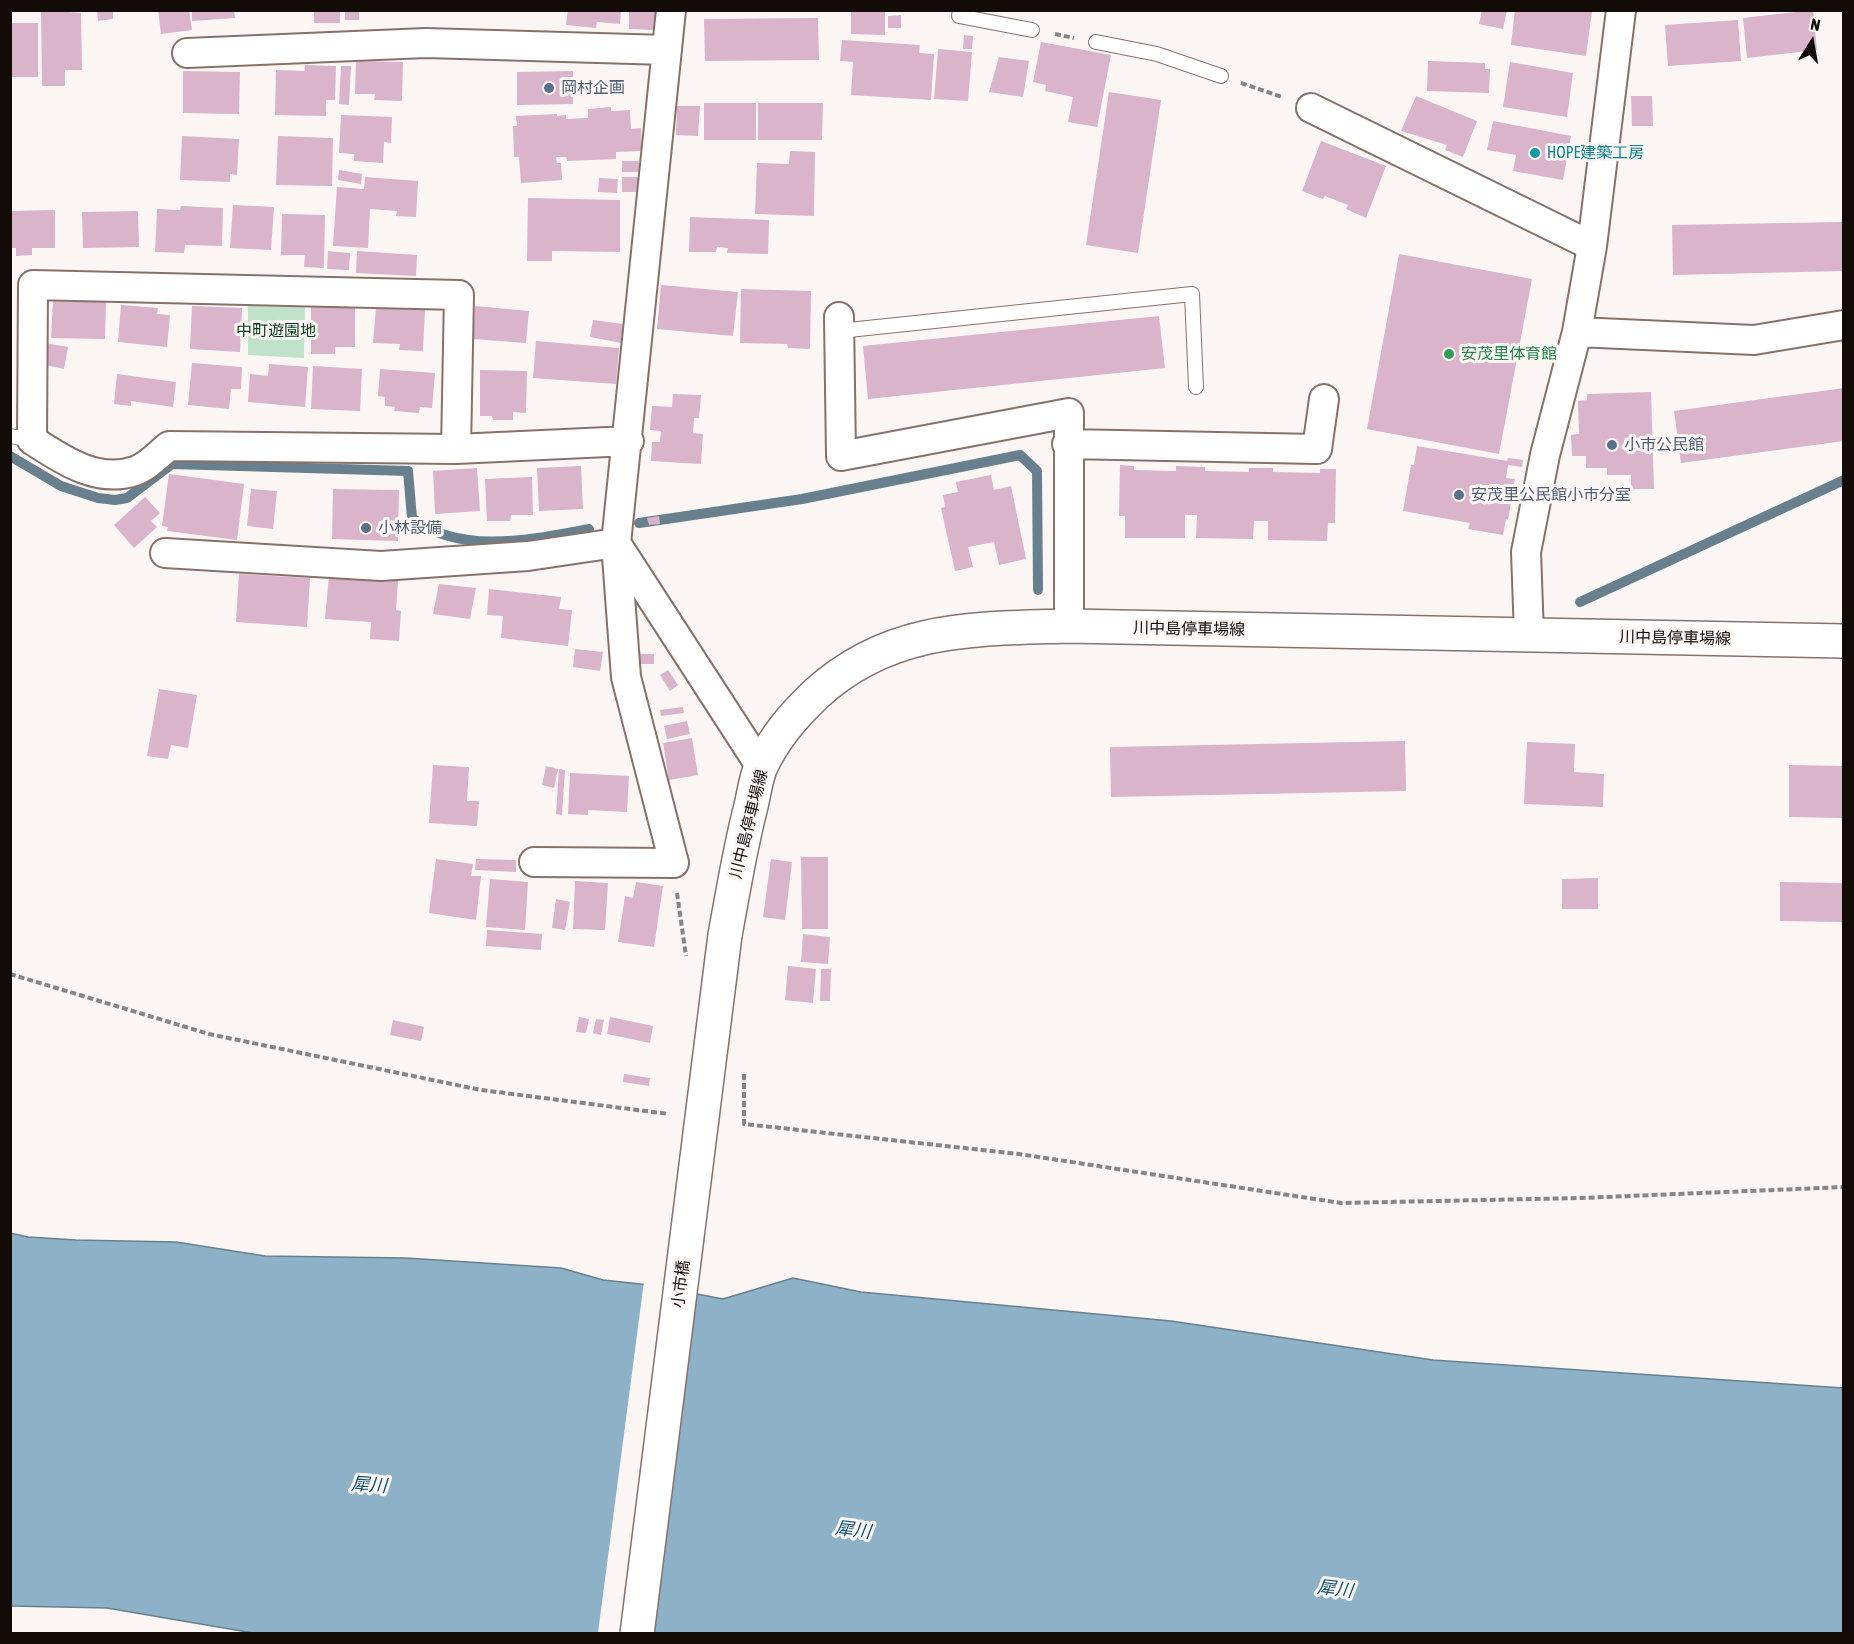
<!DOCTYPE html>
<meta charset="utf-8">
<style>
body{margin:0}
#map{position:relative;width:1854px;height:1644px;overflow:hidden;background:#fbf6f4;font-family:"Asap Condensed",sans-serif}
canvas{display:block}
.frame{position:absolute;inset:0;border:12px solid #130b08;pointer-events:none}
.north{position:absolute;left:1782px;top:12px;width:60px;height:60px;-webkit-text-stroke:4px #fbf6f4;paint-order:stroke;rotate:11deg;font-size:16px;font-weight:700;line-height:24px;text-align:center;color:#130b08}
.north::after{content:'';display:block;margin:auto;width:21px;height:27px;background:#130b08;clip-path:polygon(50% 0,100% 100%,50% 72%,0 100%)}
</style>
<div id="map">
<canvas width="1854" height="1644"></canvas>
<div class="frame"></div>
<div class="north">N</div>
</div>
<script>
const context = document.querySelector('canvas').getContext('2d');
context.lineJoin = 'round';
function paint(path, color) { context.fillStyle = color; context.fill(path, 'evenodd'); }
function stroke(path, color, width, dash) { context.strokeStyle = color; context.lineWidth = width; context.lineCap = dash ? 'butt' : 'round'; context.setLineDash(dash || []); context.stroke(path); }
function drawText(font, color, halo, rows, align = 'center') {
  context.font = font + ' "Asap Condensed","Noto Sans JP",sans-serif'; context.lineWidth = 6; context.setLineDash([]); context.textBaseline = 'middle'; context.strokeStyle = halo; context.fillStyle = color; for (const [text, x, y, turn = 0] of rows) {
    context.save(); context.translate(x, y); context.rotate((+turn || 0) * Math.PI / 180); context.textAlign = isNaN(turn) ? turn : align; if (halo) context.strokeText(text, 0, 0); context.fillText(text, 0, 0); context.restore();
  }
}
const green = new Path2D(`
 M248,306L305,307L304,358L248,355Z`);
const water = new Path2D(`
 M10,1233L28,1237L76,1240L176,1242L265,1256L406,1258L561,1268L603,1280L650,1285L723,1299L793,1278L861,1292L1171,1321L1433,1360L1843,1388V1633L259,1634L107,1608L11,1606Z`);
const pier = new Path2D(`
 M644,1281L696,1291L652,1634L598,1633Z`);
const stream = new Path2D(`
 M10,456L61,486L98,498L115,500L127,498L172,464L408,471L412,518C461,556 534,539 589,529
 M639,523L802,499L1020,455L1037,471L1038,590
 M1580,602L1844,480`);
const building = new Path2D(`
 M41,10L81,13L82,70H65V86H42Z
 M97,10H113V19L98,21Z
 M158,10H189L192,30L161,34Z
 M192,10H234L235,18L192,21Z
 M314,10H340V23H314Z
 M345,10H359V20H345Z
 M568,10H621L620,24L597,22L596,28L566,25Z
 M629,10H656L655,30L629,29Z
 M1482,10H1507L1503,29L1479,24Z
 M1515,10L1592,12L1586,56L1511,45Z
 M1813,10L1817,50L1747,58L1743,18Z
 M851,11L885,12V35L851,34Z
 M901,15V28H888V16Z
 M818,18L819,60L705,61L704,19Z
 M1738,20L1741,61L1668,66L1665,25Z
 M10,23H38V77H10Z
 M964,35L973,36L972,49H963Z
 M842,40L920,45L919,53L934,54L931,100L851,95L853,62L840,61Z
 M1041,42L1111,55L1097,127L1068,122L1073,97L1045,91L1046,85L1033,82Z
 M938,49L972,52L968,101L934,99Z
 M999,57L1029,61L1023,97L989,92Z
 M356,61L403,62L402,101L374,100L375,94H355Z
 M1428,61L1485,63V69H1490L1489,93L1427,91Z
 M1510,62L1573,73L1567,117L1503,107Z
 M305,65L336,66L335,100H326V116L275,115L276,70L305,71Z
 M341,66H351L349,105L339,104Z
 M183,71L240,72L239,114L183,113Z
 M573,71V104L517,105V72Z
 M1109,92L1161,100L1138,253L1086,245Z
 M1416,96L1477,121L1463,157L1445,150L1447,145L1401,131Z
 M1631,96H1652L1653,126H1632Z
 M704,103H756V140H704Z
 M758,103H823L822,140H758Z
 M677,106H700L698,136L676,135Z
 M611,107V111L630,110L631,129L641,128L642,151L616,152V159L567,161L566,157H556L557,163H561L562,180L521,183L519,157H514L513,126H517L516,116L557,114V116L566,115V119L588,118V109Z
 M341,115L392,117L391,143L384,142L383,163L354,161V154L339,153Z
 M1493,121L1571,136L1563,180L1513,171L1516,155L1487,150Z
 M182,136L239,139L237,175L230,174V182L180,180Z
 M278,136L333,138L332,186L276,185Z
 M1321,141L1386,166L1366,218L1346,209L1348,205L1325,196L1323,199L1302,191Z
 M790,151L815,152L814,216L755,214L757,163L789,164Z
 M622,161H639L640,172H622Z
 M339,170L362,174L361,184L338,180Z
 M365,177L418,181L416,217L396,216L397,211L370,209L368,248L333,246L337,187L364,189Z
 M622,177H643V192H622Z
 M599,178L618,179L617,193L598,192Z
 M528,198L620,200V252L552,251V261H527Z
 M233,205L274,207L271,250L230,248Z
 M181,206L223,208L222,246L185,245L184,253L155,252L157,209L180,210Z
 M55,210V248H32V255L16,256V248H10V211Z
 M138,211L139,247L83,248L82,212Z
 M282,214L325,215L324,268L304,267L305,255H281Z
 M690,217L769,220L768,254L727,253L728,248L717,247L716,252H689Z
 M1844,222V271L1673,275L1672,225Z
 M328,251L350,253L349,270L327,269Z
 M357,251L417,255L416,276L356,273Z
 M1399,254L1532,279L1499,454L1367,429Z
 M661,285L738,292L733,336L657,329Z
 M741,289L811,291L810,349L788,348L787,344L740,343Z
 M53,301L106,302L105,339L51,338Z
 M121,305L158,308L157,314L170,315L167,347L118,342Z
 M192,306L242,308L240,352L190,349Z
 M475,306L529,311L526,343L473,339Z
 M311,307H355V347H335V354H311Z
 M376,308L425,310L423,351L399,350L400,344L373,343Z
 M1159,316L1165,368L868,399L863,346Z
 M593,320L623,324L621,343L590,337Z
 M536,341L619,348L616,384L533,378Z
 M45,343L68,347L64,369L41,364Z
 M192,363L242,367L241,389H231L229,409L188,405Z
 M269,364L308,367L305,407L248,402L250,374L268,376Z
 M313,366L362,369L360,411L311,409Z
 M380,369L435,373L432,408L420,407L419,413L394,411L395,407L385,406V397L378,396Z
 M480,370L527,371L526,413L513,412V420H493L492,416H480Z
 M117,374L176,382L173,407L131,401V406L114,404Z
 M1844,388V441L1681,463L1674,411Z
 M1651,392L1654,489H1631V475H1607V468H1586V456H1572L1571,435L1579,434L1578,401L1587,400V394Z
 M673,394L701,395L699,418H694L693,433L703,434L701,464L651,461L652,442H660L661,431L650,430L652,406L672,407Z
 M1417,446L1507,461L1508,458L1523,460L1522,467L1508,465L1506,478L1515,479L1508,520L1506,519L1503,535L1468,529L1470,523L1403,511L1411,465H1414Z
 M1120,465L1134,466V470L1176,471V466L1205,467V471L1249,472V468H1273V472L1320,473V469H1336L1335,523H1328L1327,541L1268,540V521H1254L1253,539L1196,538L1197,515H1185V538H1125V516H1119Z
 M581,466L583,509L539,511L537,468Z
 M477,468L480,511L435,514L433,471Z
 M169,474L244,484L237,540L167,531L168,527L162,526Z
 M991,475L994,490L1011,486L1026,559L999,565L994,542L968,547L973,567L955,571L941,508L945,507L943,495L958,492L956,482Z
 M532,477L533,515H511L510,521H487L485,479Z
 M251,489L277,491L273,529L247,526Z
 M333,489L399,490L398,541L332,539Z
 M145,497L160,513L151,521L157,527L134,548L114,525Z
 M659,516L660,524L649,525L647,518Z
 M239,574L310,578L307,627L236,622Z
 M329,575L398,580L396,610L401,611L399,641L370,639L371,622L325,619Z
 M439,584L476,588L470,619L433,614Z
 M489,589L561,597L559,609L572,610L568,646L501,638L503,616L487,615Z
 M575,649L603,652L600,671L573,667Z
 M639,654H654V664H638Z
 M668,670L678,685L670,691L660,675Z
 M159,689L197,695L188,748L171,745L168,759L147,756Z
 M683,707L684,713L661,716L660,710Z
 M687,721L690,734L667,739L664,726Z
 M692,738L698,775L669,780L663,743Z
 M1405,741L1406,791L1111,797L1110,747Z
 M1527,742L1575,744L1574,772L1604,774L1603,807L1524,804Z
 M433,765L469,767L467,801H479L477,826L429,823Z
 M1789,765L1844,766V818L1789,817Z
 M546,766L558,769L554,788L542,785Z
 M559,769L565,770L562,815L556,814Z
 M570,773L629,776L627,812L588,810V815L568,814Z
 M801,857H828V929H802Z
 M436,859L473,864L471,876H481L476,920L429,913Z
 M476,859L516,860V872L475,870Z
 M771,859L792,862L785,920L763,917Z
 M1598,878V909H1562V879Z
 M490,879L528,882L525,930L486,927Z
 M575,881L608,883L605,930L573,929Z
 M636,882L663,886L654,947L618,942L625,896L633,898Z
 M1780,882L1844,883V922L1780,921Z
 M556,899L570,902L565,930L552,928Z
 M487,930L542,934L541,950L486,946Z
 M803,934L830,937L828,964L801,962Z
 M788,966L816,969L813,1003L785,1000Z
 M821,969H831L830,1001H820Z
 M579,1017L589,1019L586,1033L576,1032Z
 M610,1017L653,1026L650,1043L607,1034Z
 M596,1019L604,1020L601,1035L593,1033Z
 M393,1020L424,1027L421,1041L390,1035Z
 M624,1074L650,1078L649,1086L623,1082Z`);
const path = new Path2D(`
 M1055,34L1074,38
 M1241,83L1282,97
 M677,893L686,956
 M10,974L209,1034L481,1090L669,1114
 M744,1074V1124L1019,1154L1341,1203L1582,1198L1844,1187`);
const lane = new Path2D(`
 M960,10L959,16L1032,30
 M1096,42L1157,54L1221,76
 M839,331L1192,294L1196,387
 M10,436L32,440`);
const street = new Path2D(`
 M671,10L616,543L761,767
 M187,53L426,43L667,50
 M1311,108L1592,246
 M839,317L841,456L1069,413V626
 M1577,332L1754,340L1844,325
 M1067,444L1317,449L1324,399
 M456,449L459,295L33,285L32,440C61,459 97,484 135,471C147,467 159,454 169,446L456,449L629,441
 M165,553L381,566L528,556L616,543L626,677L674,863L534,862
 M1529,635L1526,552L1545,455L1577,332L1592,246L1621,10`);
const secondary = new Path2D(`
 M725,935C733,892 740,848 751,806C754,793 756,778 761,766C775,737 793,716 816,694C890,626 974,629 1069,626L1844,641`);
const secondaryBridge = new Path2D(`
 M637,1634L725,935`);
const markers = [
 [549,88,6,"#5c6f8a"],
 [1535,153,6,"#0f9aa8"],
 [1449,354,6,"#2e9e5b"],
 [1612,445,6,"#5c6f8a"],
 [1459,495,6,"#5c6f8a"],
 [366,528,6,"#5c6f8a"]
];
const serviceNames = [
 ["岡村企画",561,88],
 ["小市公民館",1624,445],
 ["安茂里公民館小市分室",1471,495],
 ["小林設備",378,528]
];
const cultureNames = [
 ["HOPE建築工房",1547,153]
];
const parkNames = [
 ["中町遊園地",276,331]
];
const leisureNames = [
 ["安茂里体育館",1461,354]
];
const streetNames = [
 ["川中島停車場線",1189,629,1],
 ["川中島停車場線",1675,638,1],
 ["川中島停車場線",749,824,-76],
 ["小市橋",681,1284,-83]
];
const waterNames = [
 ["犀川",369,1485,4],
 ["犀川",853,1530,7],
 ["犀川",1335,1589,7]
];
paint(green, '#c0e2c8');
paint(water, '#8db2c8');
stroke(water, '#68808e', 1.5);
paint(pier, '#fbf6f4');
stroke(stream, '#68808e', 10);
paint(building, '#d9b4ca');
stroke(lane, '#887169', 16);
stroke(street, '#887169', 32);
stroke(secondary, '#887169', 36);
stroke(path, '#8a8481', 4, [6, 3]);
stroke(lane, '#fff', 14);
stroke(street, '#fff', 28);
stroke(secondary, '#fff', 33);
stroke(secondaryBridge, '#887169', 36, []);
stroke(secondaryBridge, '#fff', 33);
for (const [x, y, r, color] of markers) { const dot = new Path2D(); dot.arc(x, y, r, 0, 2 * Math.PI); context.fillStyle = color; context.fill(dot); stroke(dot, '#fbf6f4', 2); }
drawText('16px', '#4e5e75', '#fbf6f4', serviceNames, 'left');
drawText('16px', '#0d838f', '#fbf6f4', cultureNames, 'left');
drawText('16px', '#003c1a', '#fbf6f4', parkNames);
drawText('16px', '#27864d', '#fbf6f4', leisureNames, 'left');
drawText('16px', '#130b08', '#fbf6f4', streetNames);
drawText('italic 18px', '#0b4f6e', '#fbf6f4', waterNames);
</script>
